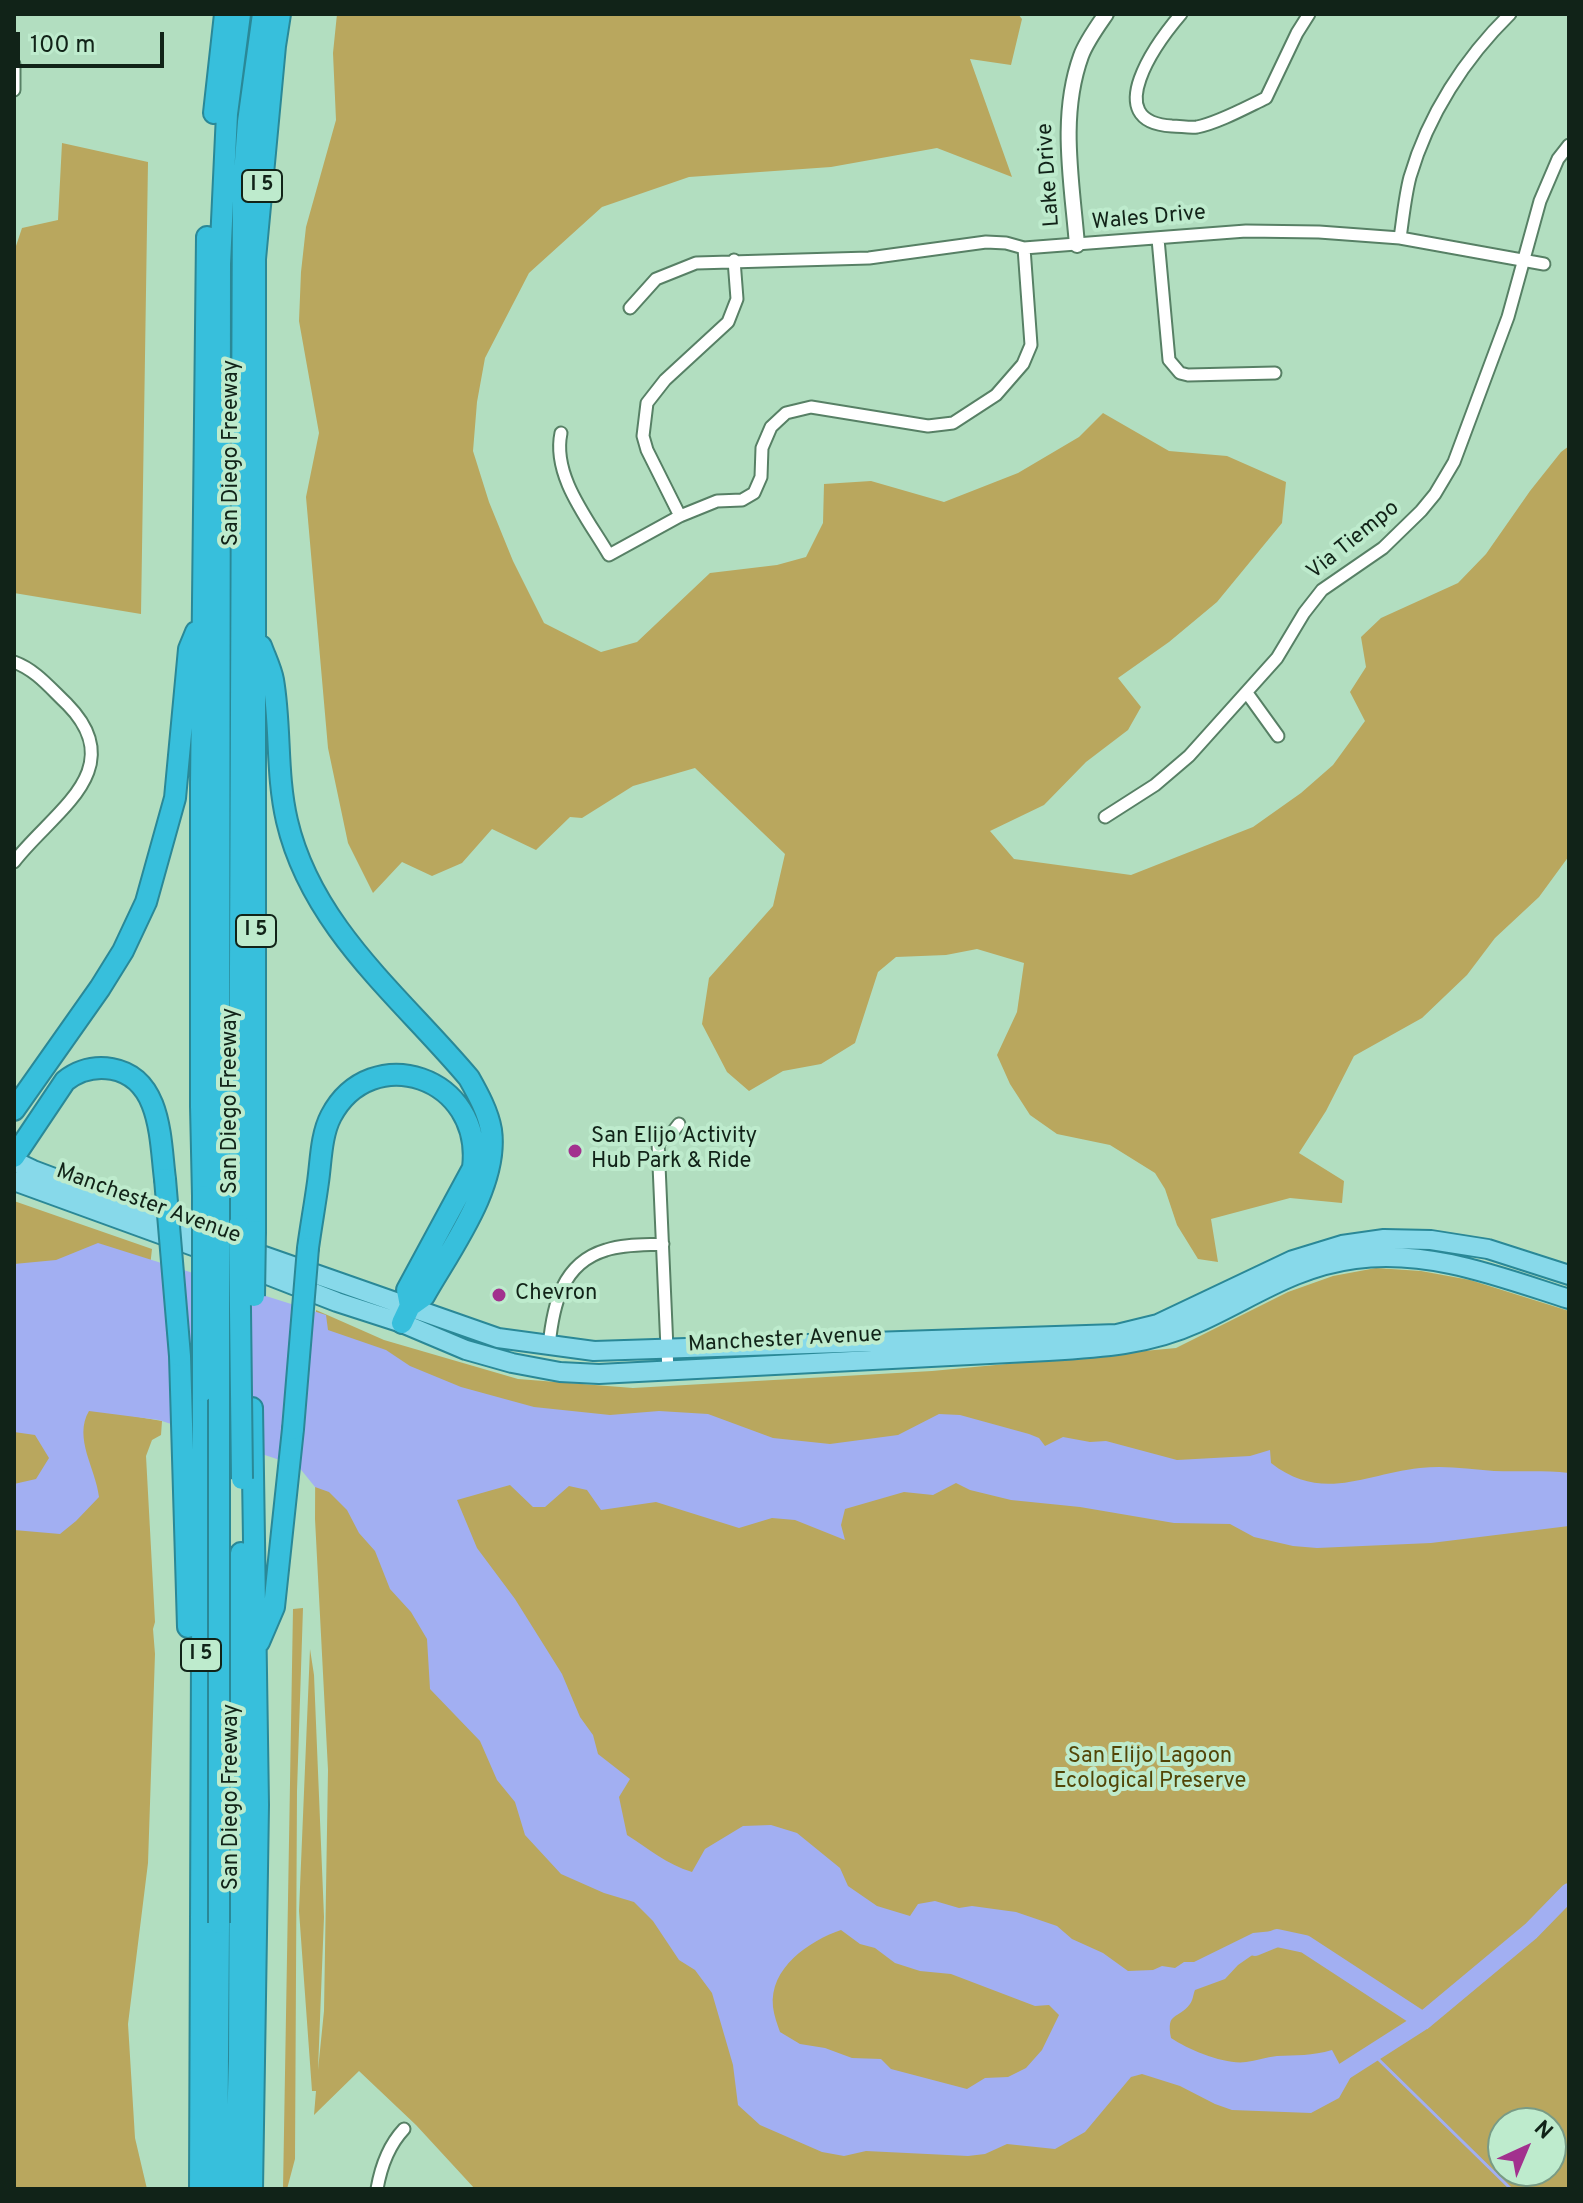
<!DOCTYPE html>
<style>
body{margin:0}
#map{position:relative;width:1583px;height:2203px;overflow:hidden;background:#b2dec0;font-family:Overpass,sans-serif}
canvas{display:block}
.frame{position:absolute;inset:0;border:16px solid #112318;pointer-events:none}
.north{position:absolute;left:1487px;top:2107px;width:80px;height:80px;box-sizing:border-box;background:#beebcd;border:2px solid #799b85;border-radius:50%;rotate:44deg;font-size:22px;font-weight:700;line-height:32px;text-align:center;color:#112318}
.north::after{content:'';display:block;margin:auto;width:28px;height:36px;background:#a2318e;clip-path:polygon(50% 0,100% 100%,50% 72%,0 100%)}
.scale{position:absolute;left:16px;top:32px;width:148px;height:36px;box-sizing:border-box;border:4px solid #112318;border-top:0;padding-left:10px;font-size:24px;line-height:28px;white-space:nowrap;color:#112318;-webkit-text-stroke:6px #beebcd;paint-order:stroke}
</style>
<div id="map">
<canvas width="1583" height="2203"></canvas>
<div class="frame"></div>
<div class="north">N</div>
<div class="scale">100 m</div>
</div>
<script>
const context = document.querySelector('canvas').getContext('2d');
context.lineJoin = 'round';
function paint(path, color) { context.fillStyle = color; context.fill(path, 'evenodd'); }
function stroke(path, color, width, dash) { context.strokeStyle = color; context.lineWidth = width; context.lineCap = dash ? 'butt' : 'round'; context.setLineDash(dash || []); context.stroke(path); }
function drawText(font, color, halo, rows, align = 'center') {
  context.font = font + ' Overpass,sans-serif'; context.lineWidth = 8; context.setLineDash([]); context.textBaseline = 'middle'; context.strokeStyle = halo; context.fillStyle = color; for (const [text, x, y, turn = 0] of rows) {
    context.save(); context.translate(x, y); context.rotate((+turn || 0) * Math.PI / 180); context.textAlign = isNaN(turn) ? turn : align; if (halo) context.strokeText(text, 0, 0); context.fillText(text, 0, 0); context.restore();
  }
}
const green = new Path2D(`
 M337,14H1018L1022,19L1011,65L970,59L1012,177L937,148L831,167L689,177L602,207L529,273L485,358L477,402L473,451L489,502L513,561L544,623L601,652L637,642L710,573L777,565L806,557L823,523L824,484L871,481L944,502L1018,473L1079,437L1103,413L1169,451L1227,456L1286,482L1282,523L1217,602L1169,642L1118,678L1141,707L1128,730L1086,762L1044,805L990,831L1014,859L1131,875L1253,827L1301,793L1333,765L1365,721L1350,692L1366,667L1361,637L1381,618L1458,583L1486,554L1530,491L1561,452L1569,446V856L1539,897L1495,938L1467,975L1422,1018L1354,1056L1326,1111L1299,1153L1344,1181L1342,1203L1290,1198L1211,1219L1218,1262L1198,1259L1177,1225L1165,1189L1155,1173L1110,1145L1057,1134L1030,1115L1010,1084L997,1055L1017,1012L1024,963L977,949L946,955L896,957L878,972L855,1043L821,1064L783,1071L749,1091L727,1072L702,1024L709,978L773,906L785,854L695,768L633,786L582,818L570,817L536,850L492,829L462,863L432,876L402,862L373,893L348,843L328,748L306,497L319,433L299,321L301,272L306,227L336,120L333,53Z
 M62,143L148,162L141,614L14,593V252L22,228L58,220Z
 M14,1201L152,1249L133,1416L162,1421L161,1435L152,1440L146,1456L155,1622L153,1629L155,1654L148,1863L128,2024L135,2138L147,2189H14Z
 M1376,1268L1421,1271L1470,1280L1569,1311V2189H475L416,2125L359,2071L314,2115L316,2091H312L299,1911L310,1649L314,1675L324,1917L318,2070L324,2011L328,1770L315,1519L316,1310L384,1340L518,1379L633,1388L932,1371L1176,1348L1288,1292L1333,1276ZM1503,2123H1551V2171H1503Z
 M303,1608L297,1791L295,2159L287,2189H283L293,1609Z`);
const water = new Path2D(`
 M98,1243L326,1315L328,1330L386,1350L410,1366L461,1387L534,1407L610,1415L659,1411L708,1414L773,1438L830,1444L898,1435L939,1414L960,1415L1029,1434L1039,1438L1045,1446L1063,1437L1090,1442L1106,1441L1177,1460L1250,1456L1270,1450L1271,1463C1322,1503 1365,1474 1420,1468C1445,1465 1469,1469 1494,1471C1519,1472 1544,1470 1569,1473V1526L1431,1543L1317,1548L1293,1546L1254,1537L1230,1524L1174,1523L1080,1507L1011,1500L970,1490L956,1483L933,1495L904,1492L845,1509L841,1525L845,1540L795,1520L772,1518L739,1528L656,1502L601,1510L587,1490L569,1486L545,1507H533L510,1485L457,1500L477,1548L515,1599L562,1674L580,1717L593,1735L598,1754L630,1779L619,1797L627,1835C649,1849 666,1864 692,1872L705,1849L743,1826L771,1825L797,1833L840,1868L848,1886L877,1906L910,1916L918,1904L935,1901L959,1908L972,1906L1016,1912L1057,1926L1072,1939L1103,1953L1128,1971L1153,1970L1162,1966L1175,1968L1184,1962H1194L1253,1933L1273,1931L1277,1938L1238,1965L1225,1979L1195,1990C1193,1995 1193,2000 1190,2004C1178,2020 1166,2011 1171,2038C1189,2050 1225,2065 1246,2062C1256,2061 1266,2057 1277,2056C1296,2055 1312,2056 1332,2050L1341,2067L1351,2064L1356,2058L1361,2059L1339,2098L1311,2113L1232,2110L1215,2104L1180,2086L1142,2074L1131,2077L1085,2132L1055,2149L1007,2144L985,2154L968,2156L866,2151L844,2156L822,2152L760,2125L738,2105L733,2065L712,1993L695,1970L679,1960L653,1921L634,1902L604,1893L561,1874L525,1835L515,1802L497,1780L480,1741L430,1689L427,1639L411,1612L390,1589L375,1551L359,1533L347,1510L329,1492L315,1487L298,1466L159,1420L89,1411C73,1438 96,1469 99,1497L76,1521L60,1534L14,1530V1484L36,1479L49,1458L35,1435L14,1432V1264L56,1260ZM841,1930L860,1944L875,1948L895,1963L920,1971L951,1974L1035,2006L1049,2005L1059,2015L1042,2050L1026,2068L1008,2077L985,2078L967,2089L891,2069L881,2059L852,2058L825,2048L800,2044L780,2032C777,2024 774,2015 773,2007C769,1968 809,1941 841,1930Z`);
const stream = new Path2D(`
 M1372,2053L1511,2189`);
const river = new Path2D(`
 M1255,1947L1277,1938L1305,1944L1423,2021
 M1340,2074L1423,2021L1531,1931L1569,1892`);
const minor = new Path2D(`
 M1181,14C1158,41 1098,122 1172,126C1180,126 1190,128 1197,127C1218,123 1247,107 1266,98L1297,33L1309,14
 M14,64V90
 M1400,238C1403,218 1405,196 1410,177C1428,115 1465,58 1510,14
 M1158,239L1169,360L1180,373L1188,375L1275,373
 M630,308L656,279L696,263L869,258L986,242L1006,243L1024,248L1246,231L1319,232L1400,238L1544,264
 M561,433C552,476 588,519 609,555L680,516L717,501L742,500L754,493L761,477L762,448L771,427L786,413L811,407L928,426L953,423L996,395L1023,364L1031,345L1024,248
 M680,516L647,450L643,436L647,403L665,380L728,322L737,299L734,260
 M14,662C36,670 50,688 67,704C132,770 51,813 14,862
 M1247,693L1278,736
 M1105,817L1155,785L1189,756L1277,658L1304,613L1322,590L1383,548L1421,511L1435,494L1454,462L1508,317L1540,201L1558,159L1569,145
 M549,1346C553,1305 562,1263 606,1250C624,1244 645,1245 663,1244
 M668,1372L658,1142L672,1133L679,1124
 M377,2189C381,2166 388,2146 404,2129`);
const tertiary = new Path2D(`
 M1077,245C1072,182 1059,117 1081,56C1086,42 1097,27 1106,14`);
const primary = new Path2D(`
 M14,1161L33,1170L216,1239
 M14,1181L215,1254
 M244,1249L498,1338L594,1351L1117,1334L1158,1324L1293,1260L1342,1245L1384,1239L1431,1240L1488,1249L1569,1275
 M242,1265L337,1302L402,1323L466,1350L512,1363L560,1372L599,1374L1048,1351C1100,1348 1149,1345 1197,1323C1251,1299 1293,1267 1355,1259C1429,1249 1500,1277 1569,1299`);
const motorway = new Path2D(`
 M214,113L225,14
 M261,646C265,657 271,669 273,680C281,727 276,774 287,821C312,928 401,997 469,1078C478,1094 488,1112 491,1130C499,1185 450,1250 424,1296L410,1306L402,1323
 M14,1110L100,988L123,951L146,902L175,798L189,649L196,632
 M14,1157L65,1081C79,1070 94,1066 112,1069C162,1078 160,1141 165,1179
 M203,1196L201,1106V783L207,237
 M219,1198L220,264L227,114L240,14
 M239,1225L243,187L248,122L263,14
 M255,1231V259L275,46L280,14
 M308,1248C311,1226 315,1204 318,1182C321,1161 321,1135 331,1116C371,1040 484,1076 473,1168L407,1290L410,1306
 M180,1356L188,1627
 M259,1642L274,1607L293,1429
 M200,2189L203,1391
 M217,2189L219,1923
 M235,2189L239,2061L241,1553
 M252,2189L258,1805L252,1408`);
const motorwayBridge = new Path2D(`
 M165,1179L180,1356
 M219,1198V1923
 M239,1225L242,1479
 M254,1296L255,1231
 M203,1391V1196
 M293,1429L308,1248`);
const markers = [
 [575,1151,8,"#a2318e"],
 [499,1295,8,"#a2318e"]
];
const shields = [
 [262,186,40],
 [256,931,40],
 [201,1655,40]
];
const shieldNames = [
 ["I 5",262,186],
 ["I 5",256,931],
 ["I 5",201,1655]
];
const streetNames = [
 ["Lake Drive",1050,175,-94],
 ["Wales Drive",1149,219,-5],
 ["San Diego Freeway",233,453,-90],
 ["Via Tiempo",1354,541,-39],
 ["San Diego Freeway",232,1101,-90],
 ["Manchester Avenue",148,1205,20],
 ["Manchester Avenue",785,1341,-3],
 ["San Diego Freeway",233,1797,-90]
];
const poiNames = [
 ["San Elijo Activity",591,1138],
 ["Hub Park & Ride",591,1163],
 ["Chevron",515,1295]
];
const parkNames = [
 ["San Elijo Lagoon",1150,1758],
 ["Ecological Preserve",1150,1783]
];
paint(green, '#b9a75e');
paint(water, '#a2aff2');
stroke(stream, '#a2aff2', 3);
stroke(river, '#a2aff2', 18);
stroke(minor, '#578065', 15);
stroke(tertiary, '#578065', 18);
stroke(primary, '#2a8897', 22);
stroke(motorway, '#2a8897', 24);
stroke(minor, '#fff', 11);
stroke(tertiary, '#fff', 14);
stroke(primary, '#87d9ea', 18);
stroke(motorway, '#37bfdc', 20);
stroke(motorwayBridge, '#2a8897', 24, []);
stroke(motorwayBridge, '#37bfdc', 20);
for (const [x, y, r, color] of markers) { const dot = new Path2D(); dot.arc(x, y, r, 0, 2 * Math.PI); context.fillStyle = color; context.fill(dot); stroke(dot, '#beebcd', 3); }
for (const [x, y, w] of shields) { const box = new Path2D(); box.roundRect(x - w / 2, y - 16, w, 32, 6); context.fillStyle = '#beebcd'; context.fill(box); stroke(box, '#112318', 2); }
drawText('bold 20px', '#112318', null, shieldNames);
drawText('22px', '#112318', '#beebcd', streetNames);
drawText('22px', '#112318', '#beebcd', poiNames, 'left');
drawText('22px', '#524507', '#beebcd', parkNames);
</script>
